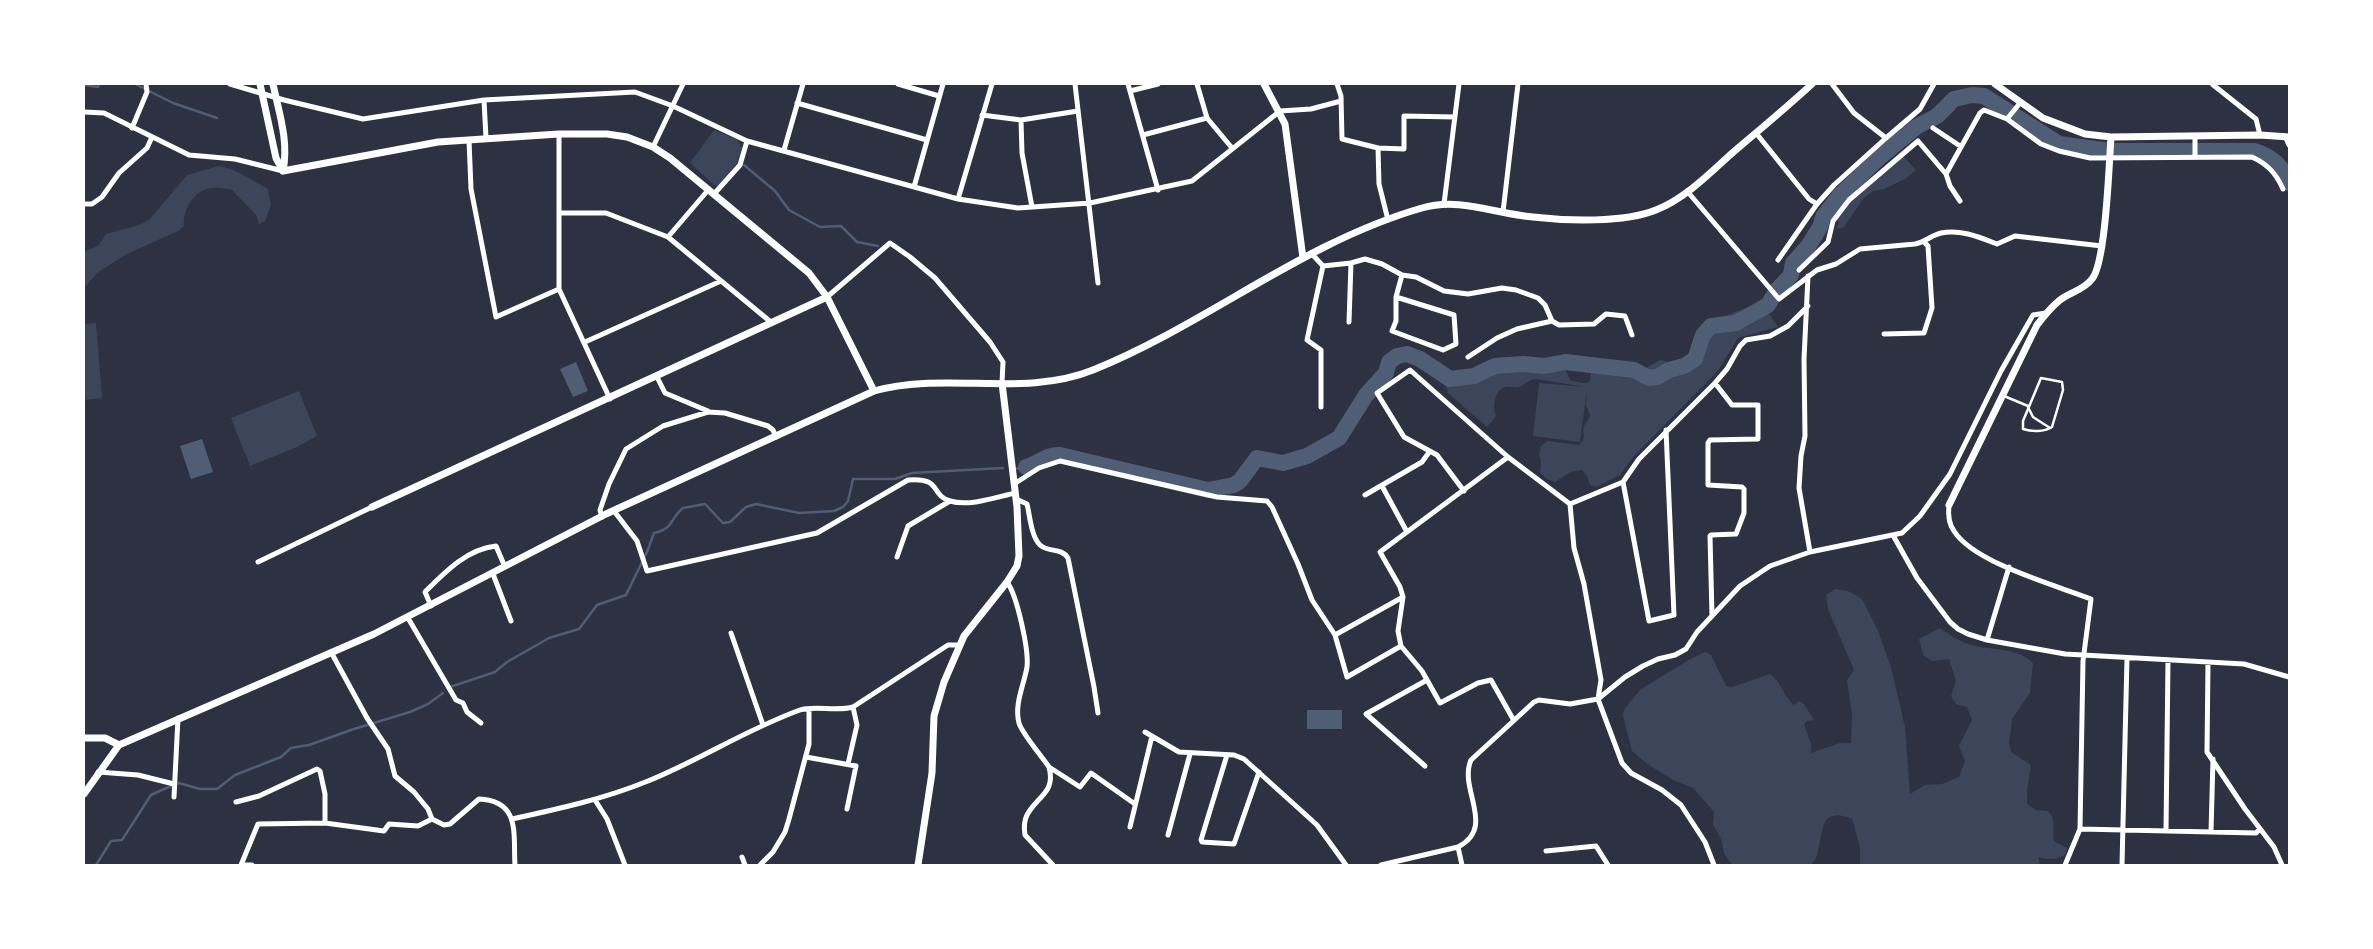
<!DOCTYPE html>
<style>
body{margin:0}
#map{position:relative;width:2373px;height:949px;overflow:hidden;background:#2d3142;font-family:"Fira Sans Condensed",sans-serif}
canvas{display:block}
.frame{position:absolute;inset:0;border:85px solid #fff;pointer-events:none}
</style>
<div id="map">
<canvas width="2373" height="949"></canvas>
<div class="frame"></div>
</div>
<script>
const context = document.querySelector('canvas').getContext('2d');
context.lineJoin = 'round';
function paint(path, color) { context.fillStyle = color; context.fill(path, 'evenodd'); }
function stroke(path, color, width, dash) { context.strokeStyle = color; context.lineWidth = width; context.lineCap = dash ? 'butt' : 'round'; context.setLineDash(dash || []); context.stroke(path); }
const green = new Path2D(`
 M714,130L738,140L742,149L737,163L718,186L714,185L690,163Z
 M1903,156L1916,170L1905,179L1884,189L1873,191L1863,199L1844,227L1836,229L1839,222L1836,219L1850,201Z
 M219,166C239,170 251,180 268,189L271,205L265,221L259,224L256,215L232,190C226,189 219,187 212,188C195,189 182,210 184,226L178,231L125,255L97,273L84,288V252L98,246L106,234L139,225L150,219L187,175Z
 M1756,304L1767,311L1778,327L1738,338L1718,371L1633,457L1620,475L1597,487L1590,485L1587,476L1582,470L1571,472L1555,482L1547,479L1540,473L1541,461L1539,455L1541,446L1548,441L1579,445C1587,438 1582,434 1584,426C1586,422 1589,420 1590,415L1586,405L1587,389L1580,442L1533,436L1539,383L1587,387L1535,379C1528,380 1525,386 1518,387C1514,388 1510,386 1506,387C1495,389 1492,407 1496,416L1487,427L1448,393L1445,383L1452,373L1466,374L1489,365L1506,361L1530,363L1555,358L1564,367L1571,381L1584,383L1590,382L1591,373L1596,369L1630,372L1644,369L1660,360L1668,362L1681,361L1696,346L1704,324Z
 M96,323L102,398L84,400V324Z
 M299,391L317,436L297,447L250,466L231,418Z
 M1835,589L1848,591L1862,599L1878,631L1891,667L1905,727L1910,794L1925,785L1942,784L1959,777L1965,761L1959,746L1972,720L1967,707L1956,704L1951,696L1956,681L1949,659L1932,661L1923,655L1919,639L1940,628C1950,635 1959,641 1971,645C1990,650 2020,648 2033,663L2030,693L2012,719L2009,743L2011,752L2031,765L2027,791V804L2036,810L2048,811C2057,821 2052,829 2054,841L2067,848L2066,854C2059,860 2047,860 2038,857L2040,865H1860V847L1852,819C1811,801 1827,851 1811,865H1732L1724,853L1721,838L1713,825L1714,812L1693,788L1673,780L1646,763L1632,751L1623,715L1625,708L1641,689L1692,658L1705,652L1711,655L1726,686L1732,687L1770,674C1782,682 1784,698 1794,705L1799,701L1804,704L1814,720L1807,721L1804,724L1811,744V753L1840,743H1851L1852,714L1847,680L1854,670L1828,609L1826,595Z`);
const water = new Path2D(`
 M576,362L588,391L573,397L560,369Z
 M202,439L213,472L191,479L180,446Z
 M1307,710H1342V729H1307Z`);
const stream = new Path2D(`
 M135,84L173,103L217,118
 M84,85L98,87L99,84
 M744,165L775,191L789,210L820,227L841,226L857,242L878,246
 M1015,469L1026,467
 M450,687L495,672L507,662L549,638L579,629L597,605L626,595L647,552L654,533C674,529 670,518 683,508L705,504L723,523L730,522L746,507L756,504L799,513L834,511L843,507L848,501L853,479H895L912,473L1003,468
 M96,865L111,841L122,840L151,795L164,789L179,783L200,789H217L235,775L281,757L291,748L309,745L354,729L410,712L428,704L443,693`);
const river = new Path2D(`
 M1026,467C1038,464 1047,454 1060,455L1208,490L1234,485L1240,481L1257,458L1283,463L1307,456L1339,438L1366,395L1386,373L1389,362L1397,356L1407,354L1420,359L1450,379L1474,376L1495,366L1523,364L1544,366L1565,362L1634,370L1649,378L1657,377L1669,370L1684,366L1695,359L1703,335L1711,326L1736,323L1768,305L1777,290L1791,275L1793,263L1809,245L1820,227L1823,217L1840,195L1881,156L1916,127L1937,116L1954,99L1972,95L1984,96L2059,144L2110,151H2254C2271,156 2283,166 2289,183`);
const service = new Path2D(`
 M2041,378L2062,382L2063,390L2052,427C2044,432 2032,432 2023,429V421Z
 M2004,396L2028,406
 M2028,407L2033,417L2050,428`);
const minor = new Path2D(`
 M230,84L284,100L363,119L484,100L635,92L673,106L747,141L958,199L1018,208L1090,203L1192,181L1280,111L1311,109L1341,101
 M898,84L939,96
 M1075,84L1098,283
 M1128,84L1158,190
 M1197,84L1207,118L1232,148
 M1337,84L1341,96L1342,139L1378,148L1379,184L1388,220
 M1832,84L1854,113L1886,138L1920,109L1934,84
 M2212,84L2256,119L2260,135
 M1130,91L1158,84
 M484,100L486,138
 M797,103L927,140
 M84,112L104,113L189,155L235,159L283,171
 M982,115L1021,120L1078,111
 M2007,119L2020,103
 M1021,120L1022,153L1032,207
 M132,128L147,92L146,84
 M1933,128L1960,146
 M1756,133L1809,199L1817,204L1834,185L1886,138
 M559,134V289L610,399
 M1143,135L1207,118
 M2195,136V157
 M2285,136L2289,145
 M469,140L471,189L496,317L559,289
 M653,147L683,84
 M1378,148L1404,149V116L1455,117
 M784,150L803,84
 M914,187L943,84
 M1687,191L1779,299L1817,270L1836,264L1860,249L1915,244C1925,242 1932,235 1941,233C1960,229 1979,237 1997,244L2015,236L2102,246
 M714,194L740,165L747,141
 M958,199L992,84
 M1960,201L1950,186L1946,174L1980,113L1984,110L2007,119L2041,144L2059,151L2090,158L2252,157C2267,164 2276,173 2283,189
 M84,204H92L102,197L119,173L147,148L152,137
 M1444,204L1459,84
 M1503,212L1518,84
 M559,213H606L668,237L772,323
 M668,237L709,189
 M1311,253L1323,266L1307,340L1321,350V407
 M1778,260L1817,204
 M1323,266L1351,263L1365,259L1382,264L1402,275L1396,297V321L1392,331L1443,350L1456,344L1454,315L1396,297
 M1799,270L1828,242L1833,221L1849,200L1918,141L1946,174
 M1402,275L1416,277L1444,291L1468,294L1502,288L1516,290L1538,298L1545,305L1552,321L1559,325L1594,324L1606,314L1625,316L1632,335
 M1808,276L1804,359L1805,436L1801,456L1799,488L1810,552
 M827,297L890,243L910,257L935,278L990,342L1003,362L1002,383
 M1349,322L1351,263
 M1884,334L1924,333L1932,308L1928,246L1924,242
 M585,342L721,281
 M1468,357L1497,338L1517,329L1552,321
 M657,377L665,393L708,411
 M1508,457L1380,552L1400,587L1403,597L1398,631L1401,646L1422,671L1440,703L1478,683L1491,680L1513,719
 M1623,482L1649,621L1674,615L1666,430
 M1014,484L1039,468L1060,461L1217,497L1267,501L1272,507L1298,564L1312,600L1335,635L1347,677L1401,646
 M1382,486L1407,532
 M1464,491L1437,455L1404,437L1377,393L1410,370L1508,457L1570,504L1574,548L1584,584L1601,680L1598,699L1622,763L1631,773L1662,790L1681,805L1705,842L1714,865
 M1365,495L1422,462L1430,451
 M1016,499L1027,504C1030,516 1031,536 1040,545C1049,553 1061,547 1068,558L1094,687L1098,713
 M1570,504L1623,482L1639,459L1715,383L1727,369L1740,346L1746,340L1770,336L1788,326L1808,306
 M1949,505C1948,514 1948,523 1954,531C1974,563 2055,585 2091,599L2083,661L2080,829L2065,865
 M614,511L637,541L647,571L817,533L908,480C942,477 930,495 950,501C969,507 997,497 1015,493
 M602,517L600,510L609,484L626,449L663,426L708,412L725,413L768,426L773,430L776,437
 M1894,537L1917,578L1950,622L1958,629L1968,634L1987,640L2065,654L2244,664L2289,677
 M897,557L908,526L950,501
 M258,562L372,507
 M493,574L511,621
 M1007,582C1017,595 1029,650 1027,667C1024,685 1014,704 1019,723C1021,732 1043,758 1049,767C1056,793 1037,796 1027,815C1024,821 1024,829 1025,835L1053,865
 M431,606L425,592C445,572 467,549 496,546L505,567
 M1712,616L1710,536L1711,535L1736,534L1744,513V489L1742,487L1708,485V443L1710,440L1758,439V405H1732L1715,383
 M408,618L456,700L463,703L467,712L481,723
 M731,633L763,725
 M1335,635L1403,597
 M1987,640L2009,567
 M331,652L367,718L388,749L395,776L414,792L428,809L432,819
 M2208,663L2207,752L2245,809L2274,847L2282,865
 M1145,732L1179,752L1234,755L1244,759L1317,825L1346,865
 M1227,755L1201,840L1202,842L1234,844L1259,772
 M806,757L856,766L847,809
 M848,764L857,725L853,707
 M1425,766L1366,714L1427,680
 M1049,767L1080,787L1091,773L1135,804
 M98,772L138,775L174,784
 M174,797L178,718
 M595,800L607,819L625,865
 M236,802L259,796L317,769L320,771L325,794V823
 M512,819C558,809 604,799 648,781C700,760 747,729 800,710C815,705 836,712 853,707L948,645H959
 M1130,827L1152,736
 M2080,829L2256,833L2260,829
 M2166,831L2168,660
 M2211,832L2213,759
 M1168,835L1190,754
 M1546,851L1596,846L1608,865
 M742,857L745,865
 M241,865L258,824L325,823L384,831L389,824L418,826L432,819L444,825L450,824L479,799C521,801 513,834 515,865
 M241,865H252
 M760,865L773,852L785,832L789,819L809,744V710
 M1381,865L1458,847
 M1462,865L1458,847C1497,827 1458,789 1471,760L1534,702L1539,700L1570,704L1598,699L1625,677L1643,666L1658,659L1675,655L1686,649L1697,632L1740,586L1770,566L1810,552L1902,533L1920,516L1950,474L2001,371L2033,315L2046,313
 M2122,865L2127,658`);
const tertiary = new Path2D(`
 M260,84L276,158L283,171
 M273,84C279,113 289,141 283,171
 M1264,84L1285,124L1303,258
 M1995,84L2043,118L2085,134L2111,137L2260,135L2289,137
 M283,171L438,142L559,134H607L627,137L653,147L670,158L809,273L827,297L874,391
 M1949,505L2037,325C2044,316 2051,307 2060,300C2070,292 2084,290 2092,279C2106,262 2109,163 2111,137
 M372,507L827,297
 M84,738H105L119,745
 M84,794L119,745L374,634L606,514L874,391C944,371 1024,398 1093,370C1207,324 1303,242 1422,208C1460,197 1495,214 1533,217C1567,221 1624,223 1656,210C1684,199 1708,175 1730,155C1758,131 1786,108 1812,84
 M918,865L932,773L934,716L944,682L964,636L1007,582L1017,566L1019,556L1017,507L1002,383`);
paint(green, '#3c4559');
paint(water, '#4f5d75');
stroke(stream, '#4f5d75', 2.5);
stroke(river, '#4f5d75', 16);
stroke(service, '#fff', 2.5);
stroke(minor, '#fff', 5);
stroke(tertiary, '#fff', 7);
</script>
